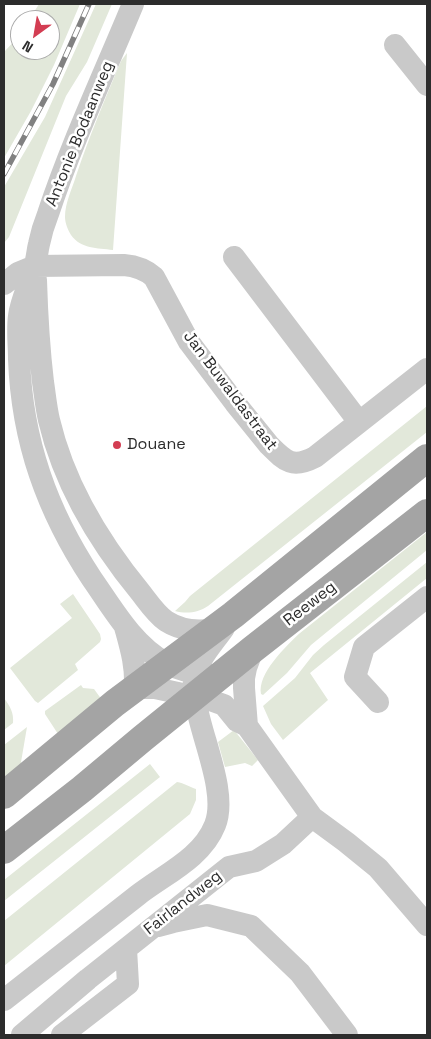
<!DOCTYPE html>
<style>
body{margin:0}
#map{position:relative;width:431px;height:1039px;overflow:hidden;background:#fff;font-family:"Space Grotesk",sans-serif}
canvas{display:block}
.frame{position:absolute;inset:0;border:5px solid #2c2c2c;pointer-events:none}
.north{position:absolute;left:10px;top:10px;width:50px;height:50px;box-sizing:border-box;background:#fff;border:1px solid #ababab;border-radius:50%;rotate:212deg;font-size:14px;font-weight:700;line-height:20px;text-align:center;color:#2c2c2c}
.north::after{content:'';display:block;margin:auto;width:18px;height:22px;background:#d33d52;clip-path:polygon(50% 0,100% 100%,50% 72%,0 100%)}
</style>
<div id="map">
<canvas width="431" height="1039"></canvas>
<div class="frame"></div>
<div class="north">N</div>
</div>
<script>
const context = document.querySelector('canvas').getContext('2d');
context.lineJoin = 'round';
function paint(path, color) { context.fillStyle = color; context.fill(path, 'evenodd'); }
function stroke(path, color, width, dash) { context.strokeStyle = color; context.lineWidth = width; context.lineCap = dash ? 'butt' : 'round'; context.setLineDash(dash || []); context.stroke(path); }
function drawText(font, color, halo, rows, align = 'center') {
  context.font = font + ' "Space Grotesk",sans-serif'; context.lineWidth = 5; context.setLineDash([]); context.textBaseline = 'middle'; context.strokeStyle = halo; context.fillStyle = color; for (const [text, x, y, turn = 0] of rows) {
    context.save(); context.translate(x, y); context.rotate((+turn || 0) * Math.PI / 180); context.textAlign = isNaN(turn) ? turn : align; if (halo) context.strokeText(text, 0, 0); context.fillText(text, 0, 0); context.restore();
  }
}
const green = new Path2D(`
 M39,4H80L54,65L31,111L4,158V52L20,35V50H50V20H29Z
 M96,4H112L87,62L66,96L9,237L4,243V187L45,117Z
 M127,53L113,250C97,248 81,249 71,235C68,230 65,223 65,217C65,203 72,189 76,176C89,137 105,99 121,61Z
 M427,406V432L208,606C198,613 186,614 175,611L185,602L190,596Z
 M427,532V550L311,645L287,673L263,695L261,694C257,674 286,646 300,633Z
 M427,562V578L310,673L328,700L283,740L271,724L263,706L295,678L313,655L324,645Z
 M73,594L100,634L101,639L100,642L75,664L78,670L38,703L35,701L10,668L72,618L60,604Z
 M81,685L83,688L94,689L102,700L58,734L45,714V711Z
 M4,698C10,706 14,713 13,723L4,730Z
 M27,727L20,768L4,781V745Z
 M234,730L258,760L252,766L245,763L225,767L218,742Z
 M150,764L160,777L4,901V880Z
 M177,782C184,783 190,787 196,789V800L190,814L4,966V921Z`);
const minor = new Path2D(`
 M133,4C104,74 72,142 48,214C44,224 41,234 39,244C37,252 37,260 34,267C30,284 21,299 19,316C17,330 19,345 19,359C22,441 47,511 92,579C113,609 133,645 166,663C182,672 202,674 219,676
 M395,45L427,85
 M234,257L359,422
 M36,280C37,314 39,348 43,382C45,395 46,407 49,420C64,484 99,542 141,593C148,602 156,614 166,621C180,630 198,632 214,629
 M4,284L18,273L35,266L124,265C136,266 145,269 154,277L189,342L235,403L269,445C285,461 292,469 315,457L427,369
 M125,627C131,649 136,665 135,688H155L210,700L224,705L237,721L247,726
 M253,649L246,668L244,678V688L247,726L312,817L346,842L378,868L427,925
 M378,702L355,677L364,647L427,597
 M158,926L173,922L207,915L251,926L300,973L347,1035
 M4,1000C48,965 93,930 138,895C165,874 202,858 215,825C228,793 201,737 196,703C195,696 193,687 194,680C197,660 213,644 224,628
 M22,1035L88,979L229,867L256,861L283,844L312,817
 M62,1035L128,984L126,949`);
const major = new Path2D(`
 M4,795L115,703L233,615L427,458
 M4,850L82,789L143,738L253,649L427,513`);
const rail = new Path2D(`
 M4,174L53,84L89,4`);
const markers = [
 [117,445,5,"#d33d52"]
];
const streetNames = [
 ["Antonie Bodaanweg",80,134,-68],
 ["Jan Buwaldastraat",230,391,53],
 ["Reeweg",310,604,-38],
 ["Fairlandweg",183,903,-38]
];
const poiNames = [
 ["Douane",127,445]
];
paint(green, '#e2e8da');
stroke(minor, '#c9c9c9', 22);
stroke(major, '#a4a4a4', 28);
stroke(rail, '#818181', 5.5);
stroke(rail, '#fff', 4, [11]);
for (const [x, y, r, color] of markers) { const dot = new Path2D(); dot.arc(x, y, r, 0, 2 * Math.PI); context.fillStyle = color; context.fill(dot); stroke(dot, '#fff', 2); }
drawText('16px', '#2c2c2c', '#fff', streetNames);
drawText('16px', '#2c2c2c', '#fff', poiNames, 'left');
</script>
